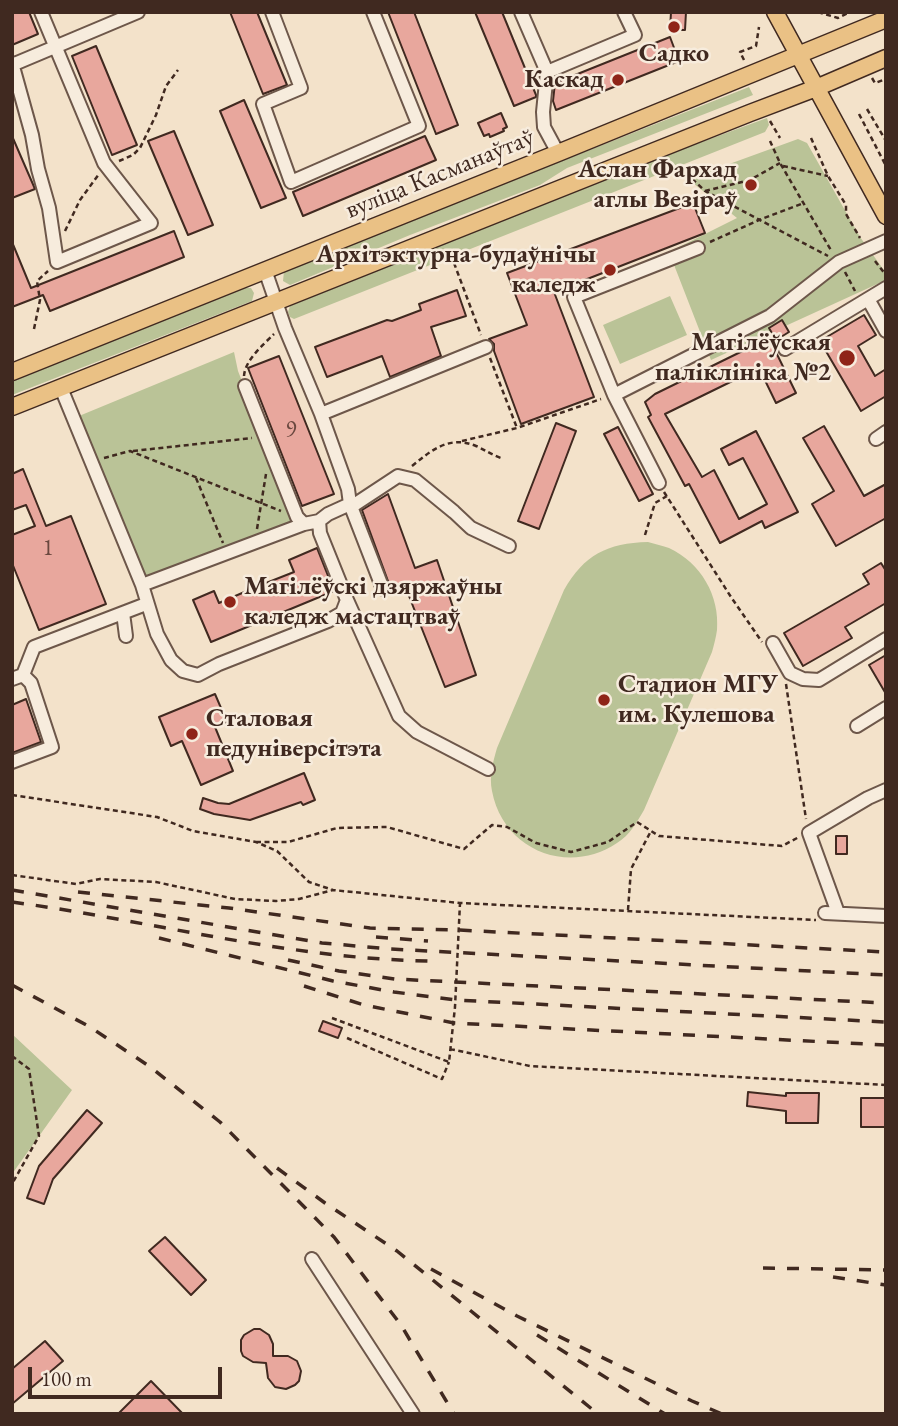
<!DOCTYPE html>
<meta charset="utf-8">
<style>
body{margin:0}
#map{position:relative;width:898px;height:1426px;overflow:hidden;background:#f3e2ca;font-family:"EB Garamond",serif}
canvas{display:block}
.frame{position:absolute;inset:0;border:14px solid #402920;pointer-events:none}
.scale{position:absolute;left:28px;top:1367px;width:194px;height:32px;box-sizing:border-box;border:4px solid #402920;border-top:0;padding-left:9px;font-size:21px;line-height:24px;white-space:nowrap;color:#402920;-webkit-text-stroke:5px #f7ecdd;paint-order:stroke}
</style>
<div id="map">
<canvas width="898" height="1426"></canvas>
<div class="frame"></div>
<div class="scale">100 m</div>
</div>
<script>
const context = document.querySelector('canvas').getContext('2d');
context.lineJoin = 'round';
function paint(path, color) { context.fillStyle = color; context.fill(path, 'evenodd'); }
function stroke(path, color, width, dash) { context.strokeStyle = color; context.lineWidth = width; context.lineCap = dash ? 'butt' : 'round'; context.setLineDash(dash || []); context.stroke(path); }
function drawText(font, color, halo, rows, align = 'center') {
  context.font = font + ' "EB Garamond",serif'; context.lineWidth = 5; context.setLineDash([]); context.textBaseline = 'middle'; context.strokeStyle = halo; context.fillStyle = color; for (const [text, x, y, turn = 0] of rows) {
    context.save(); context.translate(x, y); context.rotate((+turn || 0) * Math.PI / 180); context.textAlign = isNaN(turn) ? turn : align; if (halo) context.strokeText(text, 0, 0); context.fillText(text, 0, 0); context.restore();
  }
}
const green = new Path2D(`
 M749,87L753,95L567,168L540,185L410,235L290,285L283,281L284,271Z
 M767,118L769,125L765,132L294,319L290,317L288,312L290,306L661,157Z
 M798,139L807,143L860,237L886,273V280L711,360L669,252L737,218L688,179Z
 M245,288H251L254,293L252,301L12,395V380Z
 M670,296L687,335L620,364L603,325Z
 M234,352L238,371L297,522L147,578L79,416Z
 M648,542C655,544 663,546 669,548C701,563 720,596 717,630C716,637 714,645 712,652L644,810C637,822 630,835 617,843C568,876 503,850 492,791C489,776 493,762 497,748L564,590C584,555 607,543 648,542Z
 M12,1034L72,1090L12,1174Z`);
const building = new Path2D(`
 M12,12H29L38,34L12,45Z
 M230,12H257L287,85L263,94Z
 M388,12H414L458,125L436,134Z
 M475,12H502L536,95V97L514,106Z
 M671,12H686L685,30H670Z
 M670,37L679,61L556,110L553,101L555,83Z
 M96,46L137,145L112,155L72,56Z
 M244,100L286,198L261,208L220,111Z
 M501,113L507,127L503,129L504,131L490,137L489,134L484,136L478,123Z
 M174,131L213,225L188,235L148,141Z
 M12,136L35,189L12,198Z
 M425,136L436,160L303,216L293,192Z
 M693,203L705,233L554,292L594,397L521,424L494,351V344L489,339L527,325L507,273Z
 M174,231L184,257L50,311L43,295L12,307V242L31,288Z
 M457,290L466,316L431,327L441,356L390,377L382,356L327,377L315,347L387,320L392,321L421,310L419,304Z
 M864,315L876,335L858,346L875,376L886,369V396L861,411L820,341Z
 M782,320L789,332L776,340L769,328Z
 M769,338L796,393L776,403L759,368L665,414L702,477L714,470L739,519L767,504L743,458L729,465L721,449L756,431L798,512L765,528L762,521L720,543L689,484L685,486L648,417L651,415L645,402L655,394Z
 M279,356L334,494L302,506L248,368Z
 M556,423L576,431L539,529L518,521Z
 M824,426L864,496L886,484V518L836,546L812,504L834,491L803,438Z
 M618,427L653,494L639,501L604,434Z
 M23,469L46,526L71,516L106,604L39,630L12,563V535L35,526L26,505L12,510V474Z
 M388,494L415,568L437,560L476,675L445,687L405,586L392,592L362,510Z
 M317,548L334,591L211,642L193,600L214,591L219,603L256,587L294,572L289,560Z
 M881,563L886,571V603L845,627L852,638L803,666L784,633L869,584L863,574Z
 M886,655V694L869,665Z
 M215,694L227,722L215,727L233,771L201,785L182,741L171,746L159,717Z
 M26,699L41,742L12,753V705Z
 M304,773L315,800L303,805L301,802L250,820L214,814L200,809L203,798L218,803L229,804Z
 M836,836H847V854H836Z
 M323,1021L342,1028L338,1038L319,1031Z
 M748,1092L786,1096V1093H819L818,1123H786V1111L747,1106Z
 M861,1098H886V1127H861Z
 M87,1110L102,1123L53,1179L44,1204L27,1198L39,1166Z
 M165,1237L206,1280L191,1295L149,1251Z
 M254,1329H260L269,1335L273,1344V1356H288L297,1361L301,1371L299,1381L295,1385L286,1389L275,1387L268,1378L266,1363L253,1362L243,1356L241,1351V1340L244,1335Z
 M45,1341L63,1361L12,1404V1369Z
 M151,1381L183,1414H118Z`);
const path = new Path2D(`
 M818,12L838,18L850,12
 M744,60L740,52L756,46L759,27
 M872,78L875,83L886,79
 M867,109L886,141
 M859,114L886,166
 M770,121L780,138
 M811,138L828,176L846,205V214L860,238
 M770,141L780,163L832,252
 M119,161L133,155L140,148L156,115L166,86L178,70
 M783,166L828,176
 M686,173L705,191L828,256
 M705,191L750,180L780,163
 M65,231L80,200L99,174
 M710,242L759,220L804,203
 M875,261L886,275
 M454,263L481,335
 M845,272L855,291
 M34,329L40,300L37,281L48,271
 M490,358L517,428
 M244,376C245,360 263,345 274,334
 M462,441L517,428L601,399
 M133,451L252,438
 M104,458L130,451L281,511
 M412,466C432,450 449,435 476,446C485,450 492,455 501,458
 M196,478L223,543
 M664,492L731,597L762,642
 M257,529L266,474
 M645,535L655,503L667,496
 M786,684L806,819
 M12,795L157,817L193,831L256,842L277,851L309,882L333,890
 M256,842H288L337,828L387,827L464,849L492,825L507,827L536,843L571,852L608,842L637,822L659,836L782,846L799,837
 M12,875L76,884L100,879L156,882L235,899L276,901L299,899L333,890L460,903L816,920
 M628,910L631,869L651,831
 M332,1018L449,1062L455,1007L460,903
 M347,1038L442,1079L449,1062
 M450,1049L530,1066L886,1085
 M12,1056L29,1069L39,1136L12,1184`);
const minor = new Path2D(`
 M272,12L301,88L263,104L291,182L419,126L373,12
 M521,12L547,72L635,35L624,12
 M12,63L32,135L38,169L49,208L57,262L151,223L104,163L41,12
 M12,65L138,12
 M547,72L543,112L544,127L558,153
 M265,270L285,328L321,414L348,489L350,504L383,589
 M868,299L886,331
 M785,349L886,288
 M245,386L297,517L304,524
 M61,388L142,585L157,634L171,660L183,671L198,675L219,664L328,621L342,613L347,600L320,533L319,521L328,514L350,504
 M614,395L770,316L839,262L886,241
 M321,414L486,347
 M876,439L886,432
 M659,483L614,395L574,297L698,248
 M351,507L398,476L415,480L454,512L471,528L509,546
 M142,585L304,524L319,521
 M347,600L399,716L417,732L488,769
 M123,613L126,636
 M773,643L790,673L803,679L819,680L886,639
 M12,679L23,675L34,647L146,604
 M857,726L886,708
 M12,762L52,747L31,683L23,675
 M825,913L886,916
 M838,913L809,833L868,798L886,790
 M312,1259L413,1414`);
const major = new Path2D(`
 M775,12L886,216
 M12,372L558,153L886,19
 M12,407L750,113L816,88L886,58`);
const rail = new Path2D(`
 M12,890L322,943L391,949L886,975
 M78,892L229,908L370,928L459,930L886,952
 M12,902C153,921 292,960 435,961
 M376,937L428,941
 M159,938L333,981L394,992L456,1000L886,1022
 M288,960L339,971L395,979L886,1003
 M12,985L90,1027L149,1066L220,1122L334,1237L401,1325L454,1414
 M304,986L364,1005L454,1023L886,1045
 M277,1168L325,1203L397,1251L598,1414
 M763,1268L886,1270
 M431,1269L517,1316L692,1401L722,1414
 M833,1277L886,1285
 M537,1335L665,1414`);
const markers = [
 [674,27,7,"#8f2418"],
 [618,80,7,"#8f2418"],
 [751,185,7,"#8f2418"],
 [610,270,7,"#8f2418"],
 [847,358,9,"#8f2418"],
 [230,602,7,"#8f2418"],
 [604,700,7,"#8f2418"],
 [192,734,7,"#8f2418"]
];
const numberNames = [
 ["9",291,431],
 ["1",48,549]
];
const poiNames = [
 ["Садко",674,54,"center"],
 ["Каскад",604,80],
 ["Аслан Фархад",737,170],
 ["аглы Везіраў",737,200],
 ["Архітэктурна-будаўнічы",596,255],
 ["каледж",596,285],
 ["Магілёўская",831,343],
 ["паліклініка №2",831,373],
 ["Магілёўскі дзяржаўны",244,587,"left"],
 ["каледж мастацтваў",244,617,"left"],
 ["Стадион МГУ",618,685,"left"],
 ["им. Кулешова",618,715,"left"],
 ["Сталовая",206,719,"left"],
 ["педуніверсітэта",206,749,"left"]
];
const streetNames = [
 ["вуліца Касманаўтаў",440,174,-22]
];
paint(green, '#bac397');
paint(building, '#e8a79d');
stroke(building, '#402920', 2);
stroke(minor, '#6d574a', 16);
stroke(major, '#402920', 19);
stroke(path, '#402920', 2.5, [5, 3.5]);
stroke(minor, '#f7ecdd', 12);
stroke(major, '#eac185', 16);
stroke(rail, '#402920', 3.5, [12, 12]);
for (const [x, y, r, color] of markers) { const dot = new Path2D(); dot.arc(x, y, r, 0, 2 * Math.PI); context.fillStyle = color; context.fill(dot); stroke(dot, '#f7ecdd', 2.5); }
drawText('23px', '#6a483f', null, numberNames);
drawText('bold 26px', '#402920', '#f7ecdd', poiNames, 'right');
drawText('26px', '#402920', '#f7ecdd', streetNames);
</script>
